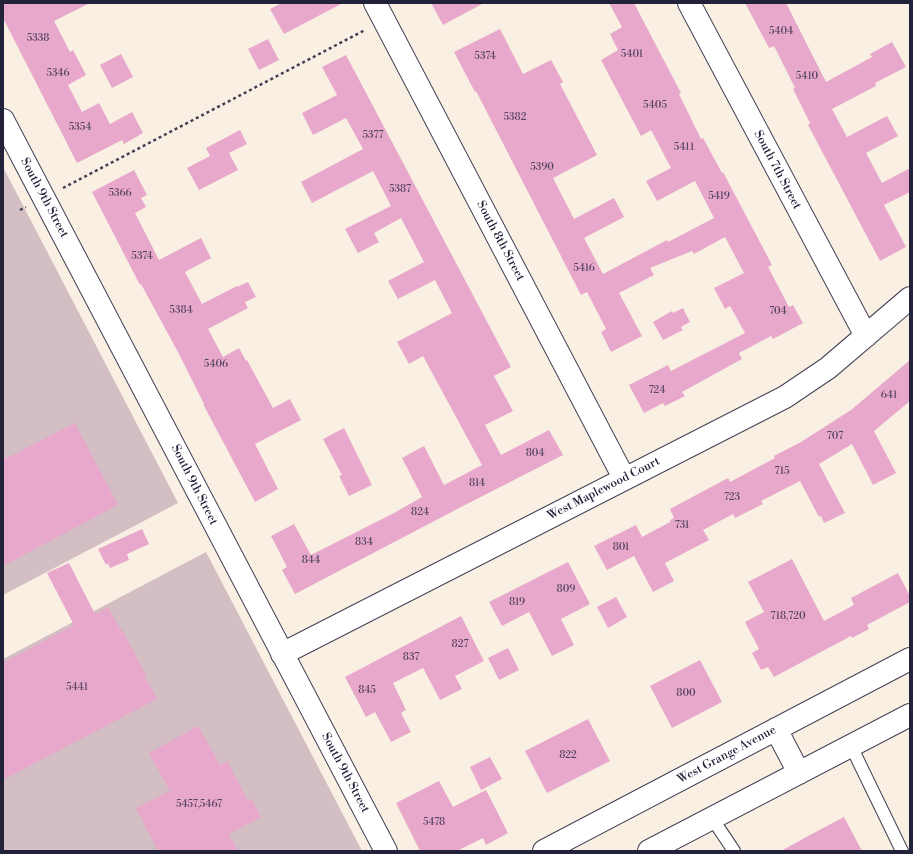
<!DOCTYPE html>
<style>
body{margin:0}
#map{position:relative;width:913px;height:854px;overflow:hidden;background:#f9f0e3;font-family:"Libre Bodoni",serif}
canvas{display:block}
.frame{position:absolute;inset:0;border:4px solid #22223b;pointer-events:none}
</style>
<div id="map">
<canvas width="913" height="854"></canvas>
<div class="frame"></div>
</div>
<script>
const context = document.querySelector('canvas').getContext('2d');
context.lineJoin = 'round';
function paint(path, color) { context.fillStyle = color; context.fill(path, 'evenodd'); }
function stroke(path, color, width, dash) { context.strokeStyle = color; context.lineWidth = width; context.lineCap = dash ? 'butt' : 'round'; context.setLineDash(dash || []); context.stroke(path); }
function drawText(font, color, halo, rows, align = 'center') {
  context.font = font + ' "Libre Bodoni",serif'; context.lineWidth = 3; context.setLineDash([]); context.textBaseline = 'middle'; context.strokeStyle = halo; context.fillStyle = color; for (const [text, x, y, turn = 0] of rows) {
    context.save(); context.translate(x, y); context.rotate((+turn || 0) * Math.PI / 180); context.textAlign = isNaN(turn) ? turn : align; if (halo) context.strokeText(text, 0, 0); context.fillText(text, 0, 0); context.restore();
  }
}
const industrial = new Path2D(`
 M3,167L178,503L3,595Z
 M206,552L362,851H3V659Z`);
const building = new Path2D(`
 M3,3H90L54,21L70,52L73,50L86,75L68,85L82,112L99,103L110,124L132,112L143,133L124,144L122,140L77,163L3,18Z
 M282,3H343L284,34L270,9Z
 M431,3H484L443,25Z
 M609,3H634L681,93L679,94L701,139L703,138L722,173L723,172L772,265L768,267L789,307L793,305L803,323L773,339L771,336L739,353L742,359L682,392L685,396L665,406L663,403L644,413L629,385L668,365L671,371L745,333L730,306L725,309L714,288L744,273L725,237L694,254L692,251L650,268L654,275L619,293L642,336L611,352L601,332L606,329L587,292L581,295L476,91L475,92L454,52L500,29L523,74L551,60L563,82L560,84L597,155L553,178L574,219L614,198L624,217L584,238L603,274L667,240L668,242L714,218L695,181L657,201L646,181L671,168L651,130L641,136L601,60L618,50L610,34L622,27Z
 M745,3H786L826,82L872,57L870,54L892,42L906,67L875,83L876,86L832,109L847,137L887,116L898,136L866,153L882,183L910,168V192L884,205L906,247L880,261L808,125L810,123L793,89L795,88L774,46L769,48Z
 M268,39L279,60L259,70L248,49Z
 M121,54L133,77L112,88L100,65Z
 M346,55L511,367L494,376L513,411L485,425L501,455L549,430L563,455L463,506L295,594L282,570L287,567L271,536L294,524L311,555L394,513L422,497L402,458L424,446L444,485L482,465L423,356L409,364L397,342L452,313L435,280L398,299L388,281L424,262L401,218L374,233L379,242L358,253L345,229L391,206L373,171L312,203L301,182L363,149L346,118L313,135L302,113L337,95L322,67Z
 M240,130L247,144L229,153L238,170L199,190L187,168L210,156L206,148Z
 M134,170L147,195L141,198L146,207L135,213L159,260L201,238L211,258L185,272L202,304L237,286V287L248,282L256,297L245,302L248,308L208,329L223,357L239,348L246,361L247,360L273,408L290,399L301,420L255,444L278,489L255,502L203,404H204L179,354L141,284L140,285L92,192Z
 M683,308L690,322L681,327L683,330L663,340L653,322L672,311L673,313Z
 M910,360V401L874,431L896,473L873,485L852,444L819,464L845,513L824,523L821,516L819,517L800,481L761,501L763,504L735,518L733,514L703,530L709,540L665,563L674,581L653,592L634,556L607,570L594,546L636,525L642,537L670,522V520L674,518L670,509L728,478L730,482L775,458L774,456L801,442L851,410Z
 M75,423L118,505L3,566V460Z
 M344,428L372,485L349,496L339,476L342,475L323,439Z
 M142,529L149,544L127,554L129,560L110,568L108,563L106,565L98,549Z
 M792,559L824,621L854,605L851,598L898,573L910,596V602L867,625L869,629L852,638L851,636L774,677L768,667L761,670L752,653L759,649L745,622L764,612L748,582Z
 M568,562L590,604L561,619L574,645L552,656L529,612L502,626L489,602Z
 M69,563L95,614L108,607L120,629L121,628L147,677H145L157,699L3,780V663L74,625L47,573Z
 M616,597L627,617L608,628L597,607Z
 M461,616L484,661L455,676L462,689L440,700L423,668L393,683L406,710L401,713L411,732L391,742L375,712L366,717L345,677Z
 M508,648L519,670L499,680L488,658Z
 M700,660L722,702L672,728L650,686Z
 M588,719L610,761L547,793L525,751Z
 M198,726L220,765L227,761L248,801L252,799L261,817L229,834L238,851H158L136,808L170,791L149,753Z
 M490,757L502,779L481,790L470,767Z
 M439,781L453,807L486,790L508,833L486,845L483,838L457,851H420L396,803Z
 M844,817L862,851H781L810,835Z`);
const path = new Path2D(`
 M63,188L365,30
 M20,210L26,207`);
const service = new Path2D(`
 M851,746L902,851
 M712,818L734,851`);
const minor = new Path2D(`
 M375,3L624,478
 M689,3L866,336
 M3,120L386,851
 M282,654L785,397L828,368L910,298`);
const tertiary = new Path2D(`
 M776,729L799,773
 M544,851L910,659
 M649,851L910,715`);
const numberNames = [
 ["5404",781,32],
 ["5338",38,39],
 ["5401",632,55],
 ["5374",485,57],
 ["5346",58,74],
 ["5410",807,77],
 ["5405",655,106],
 ["5382",515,118],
 ["5354",80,128],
 ["5377",373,136],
 ["5411",684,148],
 ["5390",542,168],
 ["5387",400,190],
 ["5366",120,194],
 ["5419",719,197],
 ["5374",142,257],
 ["5416",584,269],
 ["5384",181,311],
 ["704",778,312],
 ["5406",216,365],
 ["724",657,391],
 ["641",889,396],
 ["707",835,437],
 ["804",535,454],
 ["715",782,472],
 ["814",477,484],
 ["723",732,498],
 ["824",420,513],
 ["731",682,526],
 ["834",364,543],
 ["801",621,548],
 ["844",311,561],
 ["809",566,590],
 ["819",517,603],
 ["718,720",788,617],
 ["827",460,645],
 ["837",411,658],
 ["5441",77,688],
 ["845",367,691],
 ["800",686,694],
 ["822",568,756],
 ["5457,5467",199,805],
 ["5478",434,823]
];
const streetNames = [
 ["South 7th Street",777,170,62],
 ["South 9th Street",44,198,62],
 ["South 8th Street",500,241,62],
 ["South 9th Street",194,485,63],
 ["West Maplewood Court",604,489,-27],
 ["West Grange Avenue",727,755,-28],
 ["South 9th Street",345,773,62]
];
paint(industrial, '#d2bec3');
paint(building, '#e8a8cb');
stroke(service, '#424154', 14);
stroke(minor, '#424154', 24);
stroke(tertiary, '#424154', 24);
stroke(path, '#424154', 2.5, [3, 3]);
stroke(service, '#fff', 12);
stroke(minor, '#fff', 22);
stroke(tertiary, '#fff', 22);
drawText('10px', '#54445f', null, numberNames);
drawText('12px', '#22223b', '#fff', streetNames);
</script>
